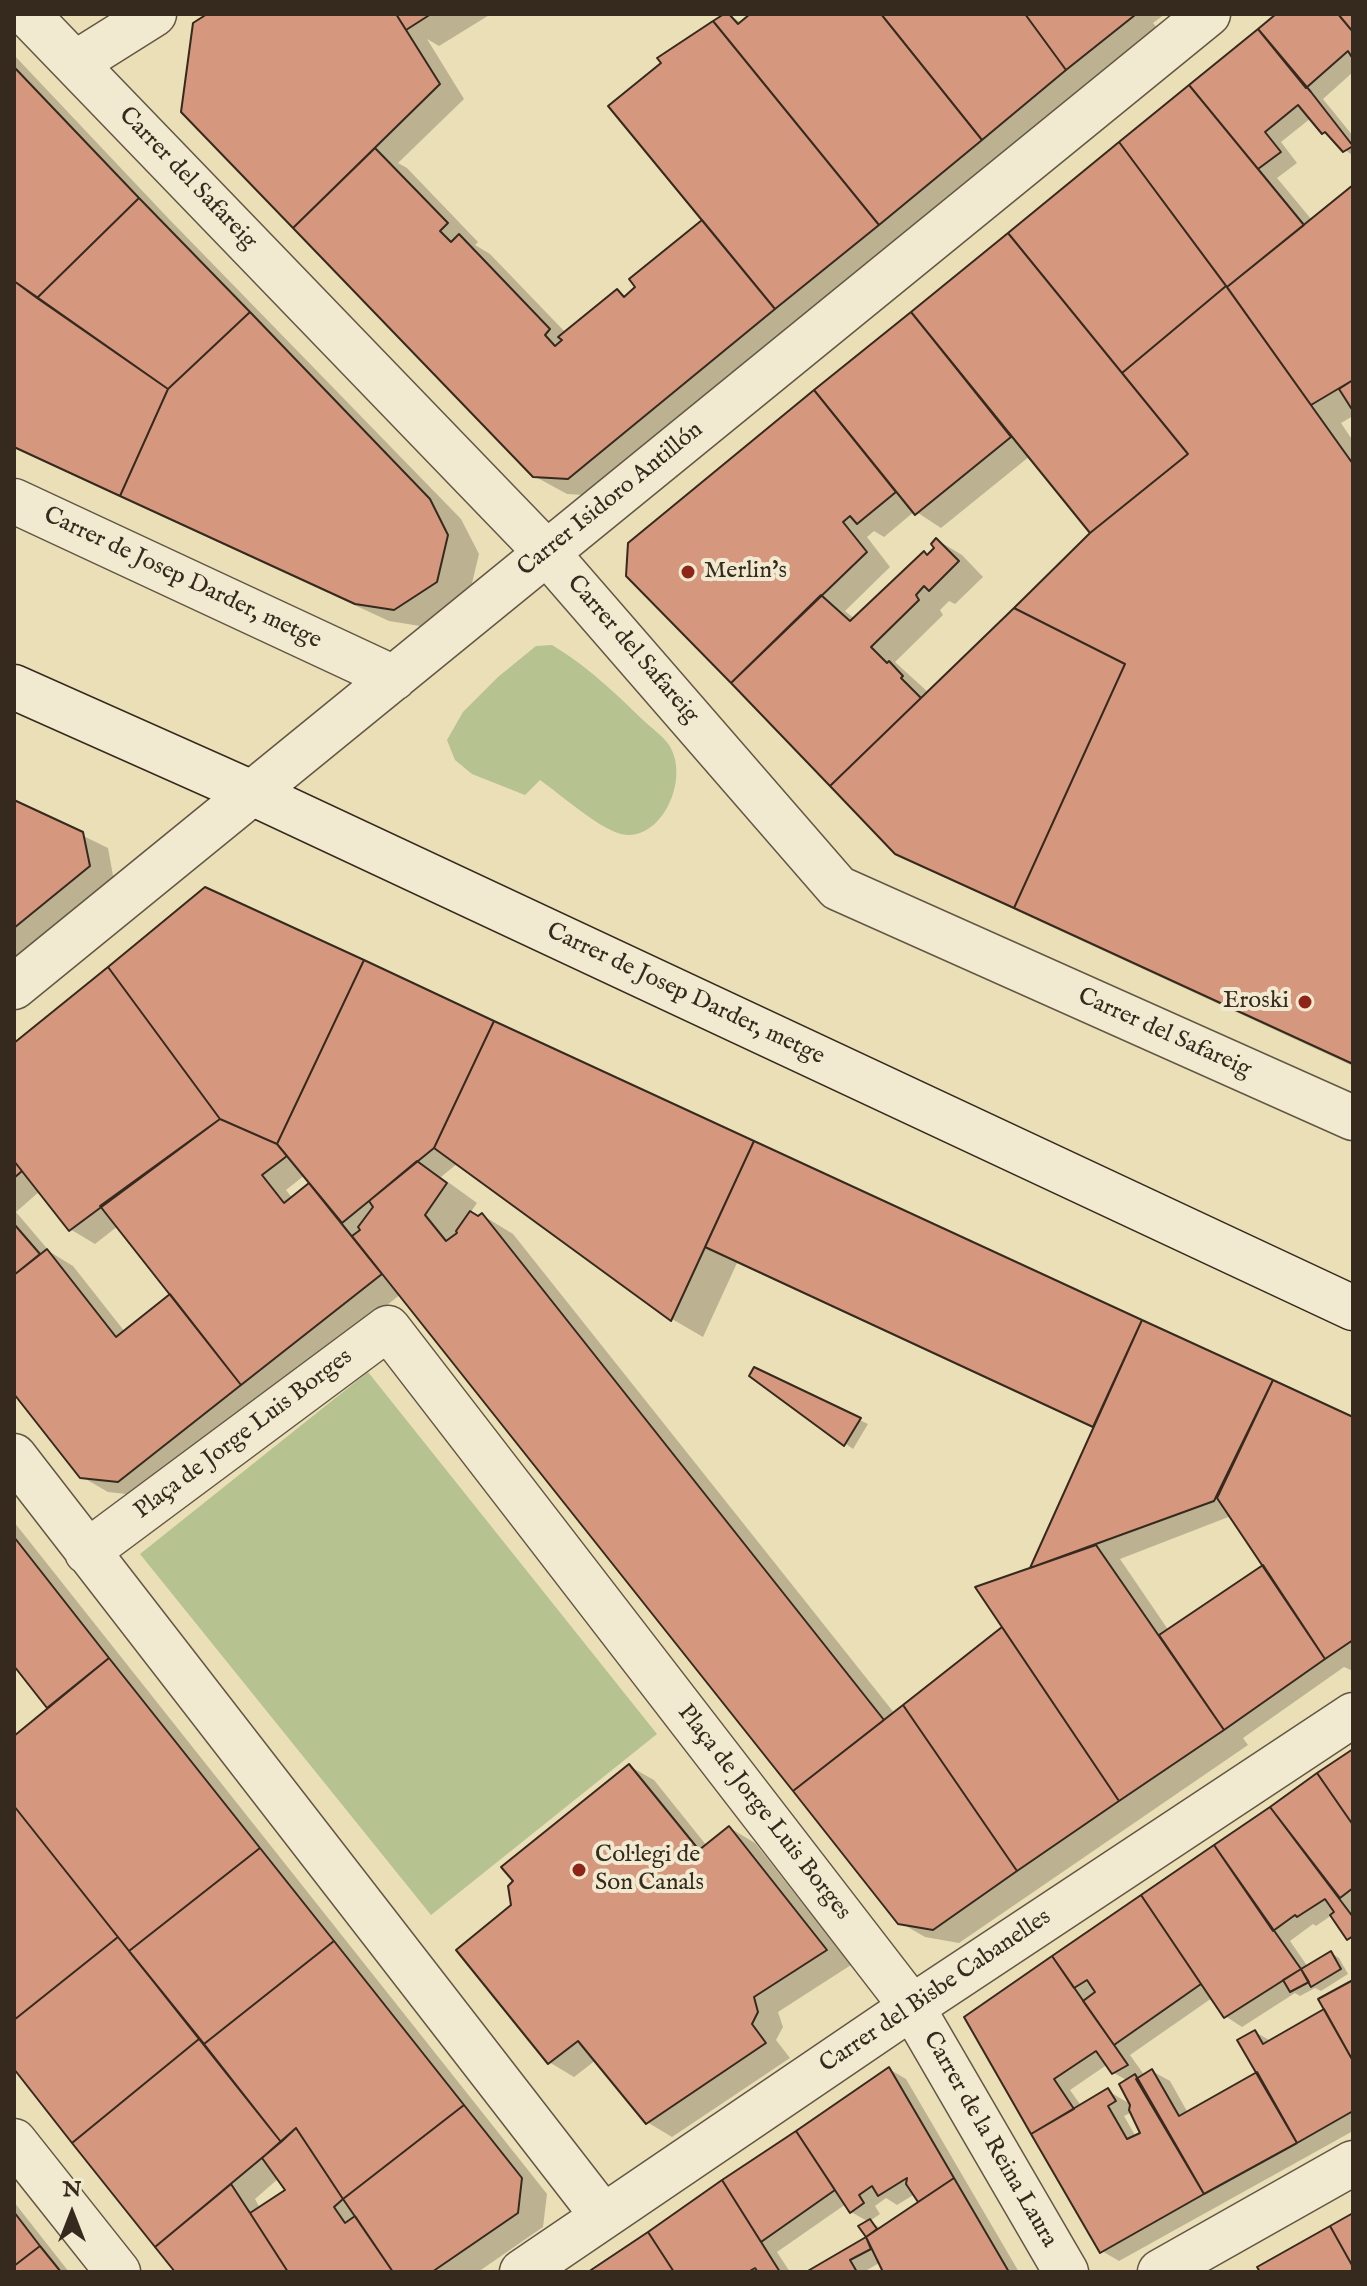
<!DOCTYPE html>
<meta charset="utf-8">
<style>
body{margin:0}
#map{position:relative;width:1367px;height:2286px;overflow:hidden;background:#ebdfb7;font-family:"IM FELL English",serif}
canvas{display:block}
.frame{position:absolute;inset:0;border:16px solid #352a1d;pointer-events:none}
.north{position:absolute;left:32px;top:2174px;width:80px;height:80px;-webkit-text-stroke:6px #f2ead0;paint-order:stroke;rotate:0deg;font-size:22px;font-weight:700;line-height:32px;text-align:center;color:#352a1d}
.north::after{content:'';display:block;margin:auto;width:28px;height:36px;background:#352a1d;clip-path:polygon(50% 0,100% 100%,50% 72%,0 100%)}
</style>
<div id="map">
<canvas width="1367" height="2286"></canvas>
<div class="frame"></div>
<div class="north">N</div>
</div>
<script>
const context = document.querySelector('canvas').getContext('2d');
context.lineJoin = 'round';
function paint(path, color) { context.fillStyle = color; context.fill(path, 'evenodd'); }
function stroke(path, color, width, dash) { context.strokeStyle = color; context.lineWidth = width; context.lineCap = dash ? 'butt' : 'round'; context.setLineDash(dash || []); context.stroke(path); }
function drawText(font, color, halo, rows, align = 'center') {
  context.font = font + ' "IM FELL English",serif'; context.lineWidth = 8; context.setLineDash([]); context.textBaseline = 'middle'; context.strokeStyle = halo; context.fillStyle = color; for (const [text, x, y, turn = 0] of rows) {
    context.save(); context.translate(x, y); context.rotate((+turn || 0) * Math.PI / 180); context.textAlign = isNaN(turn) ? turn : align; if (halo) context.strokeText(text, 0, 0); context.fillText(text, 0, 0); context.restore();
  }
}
const green = new Path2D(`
 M552,645C588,667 612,690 642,719C650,727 662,735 669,745C692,780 658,850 615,832C593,823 561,795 540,780L525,795L472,774L455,760L447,740L463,712L498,677L536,646Z
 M368,1372L657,1734L431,1915L140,1554Z`);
const shadow = new Path2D(`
 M211,14H491L439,46L427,39L464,99L398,163L407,168L478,242L475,245L490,254L566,333L618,292L627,297L702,222L727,14L742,23L753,14H1165L1153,23L1159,30L600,496L567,494L534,476L183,111Z
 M1279,14H1353V72L1323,99L1353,136V156L1324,132L1311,118L1281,142L1297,163L1277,178L1312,220L1353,187V416L1341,423L1353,441V1066L922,867L896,852L630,544ZM1030,456L1093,533L929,693L895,662L943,615L940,610L949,601L955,604L983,577L962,555L937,540V548L929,556L924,553L855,619L845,611L890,567L867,537L874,531L884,537L915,511L941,528Z
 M14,55L168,218L461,519L479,554L468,600L426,627L389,621L14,448Z
 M14,802L108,848L114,881L14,962Z
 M206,890L1353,1420V1671L1344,1667L1243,1738L1248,1745L959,1943L925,1937L899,1922L401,1294L144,1496L108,1492L82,1477L14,1392V1046ZM458,1163L672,1319L703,1337L737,1263L1095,1429L1005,1627L895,1714L513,1234L482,1215L479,1218L470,1213L477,1203L441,1177ZM305,1175L312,1184L293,1199L286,1190ZM40,1191L70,1229L95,1244L118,1226L173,1294L125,1332L73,1266L50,1252L16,1212ZM1231,1516L1265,1566L1169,1631L1120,1559Z
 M755,1370L868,1424L853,1449L752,1376Z
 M14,1522L547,2194L543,2227L478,2272H178L14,2066V1738L50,1708L14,1663ZM279,2178L288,2191L260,2208L255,2199ZM356,2213L362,2223L352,2217Z
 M1353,1751V1941L1332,1915L1316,1926L1313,1924L1290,1941L1308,1967L1331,1953L1339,1958L1348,1974L1321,1991L1315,1988L1300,1996L1295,1993L1242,2027L1225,2016L1212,1998L1130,2055L1145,2076L1152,2071L1170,2081L1188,2113L1260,2073L1255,2032L1271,2041L1327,2010L1353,1982V2131L1119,2261L1102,2251L966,2018ZM1108,2064L1114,2073L1128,2081L1132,2105L1108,2091L1082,2107L1070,2090ZM1132,2112L1143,2134L1136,2137L1124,2116Z
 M629,1766L654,1780L707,1846L730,1828L755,1843L851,1965L778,2012L783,2027L776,2040L790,2058L672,2137L647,2122L596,2060L574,2077L549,2062L513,1906Z
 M889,2069L906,2079L1019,2272H877L884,2268L881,2262L867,2270L868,2272H812L868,2236L861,2227L869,2222L851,2212L846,2204L777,2252L790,2272H591ZM915,2194L921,2203L880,2228L870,2221L880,2214L875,2206L886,2198L897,2205Z
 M14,2202L69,2272H14Z`);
const building = new Path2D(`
 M207,14H396L440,84L293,228L181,112L193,23Z
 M396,14H431L406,30Z
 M724,14H729L738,24L750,14H881L982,140L879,225L713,21Z
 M881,14H1025L1066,70L982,140Z
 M1025,14H1134L1135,15L1066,70Z
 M1276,14H1338L1353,32V59L1348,51L1306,88L1258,29Z
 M1338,14H1353V32Z
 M713,21L879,225L775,309L608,106L661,63L657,58Z
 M1258,29L1311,92L1353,146L1343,152L1325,132L1322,134L1298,105L1265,132L1281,152L1258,169L1189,85Z
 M14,67L139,198L37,298L14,281Z
 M1189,85L1304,225L1227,287L1119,142Z
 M1119,142L1226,286L1122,373L1008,233Z
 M375,148L448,223L440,231L451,242L459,234L550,329L545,335L555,346L562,340L558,337L617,289L624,297L635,287L629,279L702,220L775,309L568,479L533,477L293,228Z
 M1353,185V380L1311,405L1227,287Z
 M139,198L250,312L168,389L37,298Z
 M1008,233L1188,454L1090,533L911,312Z
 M14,281L168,389L120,496L14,447Z
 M1226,286L1353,464V1064L1014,908L1125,664L1014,608L1090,533L1188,454L1122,373Z
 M250,312L430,499L448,535L437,582L394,610L355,604L120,496L168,389Z
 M911,312L1011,437L915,515L814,390Z
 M1353,380V411L1339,389Z
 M814,390L896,492L857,524L850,516L843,522L867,552L731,683L626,576L628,543Z
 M936,538L959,561L929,591L924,586L916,595L919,600L871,647L887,663L889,661L903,676L901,678L921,698L830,786L731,683L821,595L850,621L924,551L927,555L934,548L931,544Z
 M1014,608L1125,664L1014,908L895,854L830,786Z
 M14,800L83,832L90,866L14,928Z
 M205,887L364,960L277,1144L220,1119L108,967Z
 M364,960L494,1021L434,1148L342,1223L277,1144Z
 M108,967L220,1119L69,1231L14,1161V1043Z
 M494,1021L754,1141L671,1321L434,1148Z
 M220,1119L277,1144L287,1156L262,1175L284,1203L309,1183L382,1274L241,1385L100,1206Z
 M754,1141L1142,1320L1093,1427L705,1247Z
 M14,1161L22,1171L14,1178Z
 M417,1161L447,1183L425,1215L446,1241L457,1233L456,1231L470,1211L478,1216L482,1213L884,1720L793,1791L352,1236L360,1230L358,1227L373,1207L369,1201Z
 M14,1224L40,1254L14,1275Z
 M47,1249L116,1337L170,1294L241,1385L118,1482L80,1478L14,1394V1275Z
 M1142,1320L1273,1380L1214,1501L1030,1568Z
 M754,1367L861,1418L844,1446L749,1376Z
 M1273,1380L1353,1417V1640L1325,1659L1217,1498Z
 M14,1537L109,1658L47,1708L14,1666Z
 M1096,1545L1224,1730L1119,1801L975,1587Z
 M1263,1565L1325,1659L1224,1730L1159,1635Z
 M1002,1627L1119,1801L1017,1871L903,1705Z
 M109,1658L260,1848L129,1951L14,1806V1736Z
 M903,1705L1017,1871L933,1930L898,1924L793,1791Z
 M1353,1749V1825L1317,1773Z
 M629,1764L699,1850L729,1826L827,1950L754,1997L758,2012L752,2024L766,2043L646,2124L578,2041L548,2064L456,1950L511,1905L508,1886L513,1881L501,1867Z
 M1317,1773L1353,1825V1888L1340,1898L1270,1807Z
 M14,1806L118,1937L14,2020Z
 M1270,1807L1353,1917V1936L1347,1940L1330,1915L1334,1912L1325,1899L1297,1917L1295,1915L1273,1931L1214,1845Z
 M1214,1845L1301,1969L1224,2018L1141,1895Z
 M260,1848L334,1941L204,2044L129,1951Z
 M1141,1895L1201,1984L1114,2045L1083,2001L1095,1992L1087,1980L1074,1988L1052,1956Z
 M118,1937L199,2039L72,2143L14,2069V2020Z
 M334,1941L464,2105L343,2199L296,2128L281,2142L204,2044Z
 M1331,1951L1341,1969L1311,1987L1301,1969Z
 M1052,1956L1128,2065L1112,2074L1096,2051L1054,2079L1074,2109L1031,2134L964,2017Z
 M1301,1969L1309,1982L1290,1992L1283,1980Z
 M1353,1980V2061L1318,1999Z
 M1324,2009L1353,2061V2111L1297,2143L1237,2040L1255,2030L1263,2044Z
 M199,2039L281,2142L155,2247L72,2143Z
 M889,2067L954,2178L918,2202L906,2184L907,2178L878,2196L872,2186L859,2195L864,2203L850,2213L796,2131Z
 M1152,2069L1179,2116L1257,2072L1297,2143L1204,2194L1136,2079Z
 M1135,2074L1204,2194L1100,2253L1031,2134L1108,2088L1116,2101L1108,2106L1127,2139L1140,2133L1129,2110L1130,2105L1119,2084Z
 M464,2105L522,2178L518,2213L432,2272H393L343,2199Z
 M296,2128L343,2199L334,2207L345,2223L355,2216L393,2272H288L250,2213L285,2190L262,2158Z
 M796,2131L835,2190L761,2242L722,2180Z
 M954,2178L1009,2272H883L866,2237Z
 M722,2180L739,2207L780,2272H758L755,2268L748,2272H674L648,2232Z
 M231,2184L250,2213L288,2272H175L155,2247Z
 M14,2212L40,2246L14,2266Z
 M1353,2213V2267L1330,2226Z
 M870,2219L877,2229L866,2237L858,2226Z
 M1330,2226L1353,2267V2272H1260L1257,2267Z
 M648,2232L674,2272H588Z
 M866,2237L871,2249L850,2260L857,2272H806Z
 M40,2246L61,2272H14V2266Z`);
const street = new Path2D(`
 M27,14L547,553L838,888L1353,1118
 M76,63L154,14
 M14,501L394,678
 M14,987L1208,14
 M14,1456L603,2216
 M87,1552L388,1328L912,2007L1066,2272
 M14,2141L118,2272
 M522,2272L912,2007L1353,1715
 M1160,2272L1353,2163`);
const secondary = new Path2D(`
 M14,687L252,793L1353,1308`);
const markers = [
 [688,572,8,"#8f2418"],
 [1305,1002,8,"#8f2418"],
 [579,1870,8,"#8f2418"]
];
const streetNames = [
 ["Carrer del Safareig",187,179,46],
 ["Carrer Isidoro Antillón",611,500,-39],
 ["Carrer de Josep Darder, metge",182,579,25],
 ["Carrer del Safareig",632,650,49],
 ["Carrer de Josep Darder, metge",685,995,25],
 ["Carrer del Safareig",1164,1034,24],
 ["Plaça de Jorge Luis Borges",244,1435,-37],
 ["Plaça de Jorge Luis Borges",763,1813,52],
 ["Carrer del Bisbe Cabanelles",936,1992,-34],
 ["Carrer de la Reina Laura",989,2140,60]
];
const poiNames = [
 ["Merlin's",704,572],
 ["Eroski",1289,1002,"right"],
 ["Col·legi de",595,1856],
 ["Son Canals",595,1884]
];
paint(green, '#b6c28f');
paint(shadow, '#0003');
paint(building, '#d6977f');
stroke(building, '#352a1d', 2);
stroke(street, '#625744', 47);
stroke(secondary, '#352a1d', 47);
stroke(street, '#f2ead0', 44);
stroke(secondary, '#f2ead0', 44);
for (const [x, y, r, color] of markers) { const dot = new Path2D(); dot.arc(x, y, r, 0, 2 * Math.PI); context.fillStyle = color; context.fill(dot); stroke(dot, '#f2ead0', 3); }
drawText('24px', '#352a1d', '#f2ead0', streetNames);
drawText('24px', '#352a1d', '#f2ead0', poiNames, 'left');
</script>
